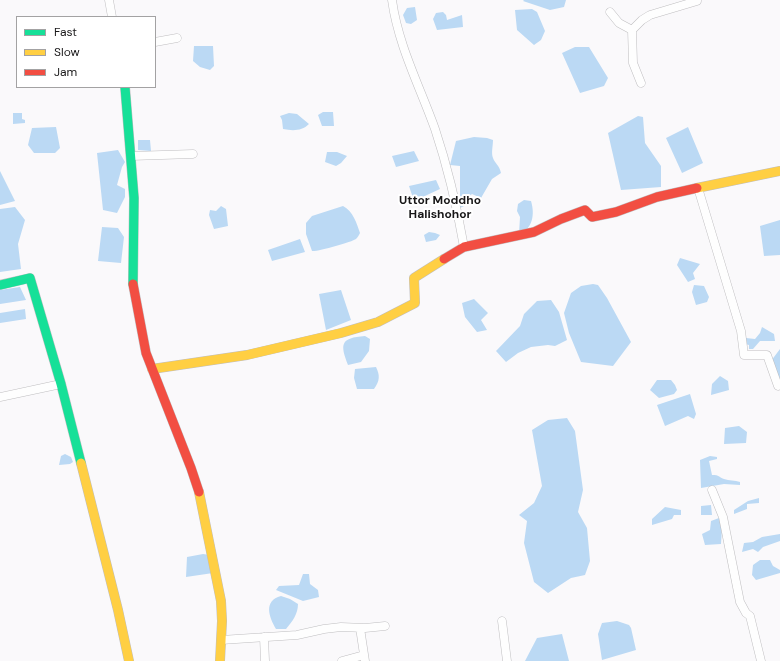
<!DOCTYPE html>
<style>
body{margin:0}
#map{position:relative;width:780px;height:661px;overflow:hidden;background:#faf9fb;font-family:"DM Sans",sans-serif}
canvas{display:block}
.legend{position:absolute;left:16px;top:16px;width:140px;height:72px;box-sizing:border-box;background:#fff;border:1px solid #a3a2a3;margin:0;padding:5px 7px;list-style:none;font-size:12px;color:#181718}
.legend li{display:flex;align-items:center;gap:8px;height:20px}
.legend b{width:20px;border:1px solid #a3a2a3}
</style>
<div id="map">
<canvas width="780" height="661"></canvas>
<ul class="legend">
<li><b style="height:5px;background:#16e098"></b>Fast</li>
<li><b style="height:5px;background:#ffcf43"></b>Slow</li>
<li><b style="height:5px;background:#f24e42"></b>Jam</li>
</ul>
</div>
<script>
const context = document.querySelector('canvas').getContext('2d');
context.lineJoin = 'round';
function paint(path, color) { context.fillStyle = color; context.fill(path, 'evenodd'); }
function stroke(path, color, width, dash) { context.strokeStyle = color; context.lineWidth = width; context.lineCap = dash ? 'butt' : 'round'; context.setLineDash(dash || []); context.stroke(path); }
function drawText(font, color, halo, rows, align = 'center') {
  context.font = font + ' "DM Sans",sans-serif'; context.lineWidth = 4; context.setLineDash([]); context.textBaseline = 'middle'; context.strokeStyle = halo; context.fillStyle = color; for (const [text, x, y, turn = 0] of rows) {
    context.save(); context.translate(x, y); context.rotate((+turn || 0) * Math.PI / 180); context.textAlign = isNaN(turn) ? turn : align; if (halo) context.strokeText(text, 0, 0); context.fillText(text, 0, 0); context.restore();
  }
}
const water = new Path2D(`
 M524,0H566L564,7L550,10L523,1Z
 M415,7L417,20L411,24L406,23L403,15L407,8Z
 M532,9L537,12L545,31L541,40L534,45L517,30L515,10Z
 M443,12L446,15L447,20L462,15L463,27L437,30L433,19L436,13Z
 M194,46H213L214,66L210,70L200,67L193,61Z
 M575,47H589L608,78L604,86L580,93L562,53Z
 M323,112H333L334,126H322L318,115Z
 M13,113H22V119L25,120V123L13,124Z
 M289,113L297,114L309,124C302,131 293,131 283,129L282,120L280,116Z
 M638,116L643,117L645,143L661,166V187L621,190L608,133Z
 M56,127L60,148L55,153H34L28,145L32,128Z
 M688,127L703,163L682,173L666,138Z
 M474,137L487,138L493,140C493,146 491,153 493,158C495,164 499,164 501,173L492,179L481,198L472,194L466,199L464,206L460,208V166L450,165L456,141Z
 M138,140H150L151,151L138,150Z
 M118,150L125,162L122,167L117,185L125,189V197L117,213L103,210L97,153Z
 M414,151L419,161L396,167L392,156Z
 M327,152H337L347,156L341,163L336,166L325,162Z
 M0,171L15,201L0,205Z
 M436,180L440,189L414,201L409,186Z
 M524,200L531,201C535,214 533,229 519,234L520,217L517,211L518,204Z
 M221,206L226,209L228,226L214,229L209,215L210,210L216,211Z
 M343,206C353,211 357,224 360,233C359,235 358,237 356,239C352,242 317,252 312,251L306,234V223L312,216Z
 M15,207L25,220L18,244L21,269L0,272V209Z
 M780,220V255L764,256L760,226Z
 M102,227L118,228L124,237L121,263L98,261Z
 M429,232L435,233L440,235L436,240L426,242L424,235Z
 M300,239L305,252L272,261L268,250Z
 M680,258L700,264L693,273L695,279L688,282L677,265Z
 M593,284L598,285L607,298L631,342L613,366L581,362L569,333L564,313L571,293L581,286Z
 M694,285L704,286L709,297L707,302L696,305L692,292Z
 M20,287L26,300L0,304V290Z
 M341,290L351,320L326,330L319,294Z
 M474,299L488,313L481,320L487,330L477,332L465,317L462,303Z
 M551,300L559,312L567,340L555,346L548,345L531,347L518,353L506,362L496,351L520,326L524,314L537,301Z
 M25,309L26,319L0,323V313Z
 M762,327L774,334L775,341H760L753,349H749V345L745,344L746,338L755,339L760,333Z
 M365,336L370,339L369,351L361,362L348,365C340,344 340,338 365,336Z
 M780,349V382L771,361Z
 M376,367C380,375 380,381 374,389H357L354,378L355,369Z
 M720,376L728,381L729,390L711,395L712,384Z
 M657,380H671L675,385L677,390L674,394L659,398L650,390Z
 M690,394L696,414L694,419L688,416L665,426L657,405Z
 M567,418L575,431L583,490L578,512L587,528L590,561L585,575L571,578L548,593L534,582L524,543L527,521L519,515L534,503L542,486L532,430L548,420Z
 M739,426L747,432L746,443L724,444L725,428Z
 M65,454L71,457L73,462L70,464L59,465L61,456Z
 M710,456L717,457V459L709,461L712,475C720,475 718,477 724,479C729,481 735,480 740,482V485L724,484L701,488L700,460Z
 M759,498V503L747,504V509L734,514V510L748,501Z
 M711,505L712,515H701V506Z
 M665,507L681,510V515H674L672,519L652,525V519Z
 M719,518L722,528L721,544L705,545L702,534L710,530L711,521Z
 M780,534V541L763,547L758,552L753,549L742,552L744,543L753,542L762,537Z
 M203,554L210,555L213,573L186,577L187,557Z
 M760,560H770L773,566L780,570V573L756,580L752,575L753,565Z
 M303,574H309L310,584L318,590L319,597L303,601L276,590L279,586L299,585Z
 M281,596L290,599L298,604C298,614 292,622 286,629H276C269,617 263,601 281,596Z
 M617,621L629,625L631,628L636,650L602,660L598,634L602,623Z
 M562,634L569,661H525L537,638Z`);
const street = new Path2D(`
 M109,0L112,17
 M392,0C398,45 420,87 435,129C448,168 457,207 464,247
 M610,12L619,23L632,30
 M155,42L177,38
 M641,83L633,63L632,30L642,20L650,15L697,1V0
 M131,156L193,154
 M698,188L741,331L744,355H767L778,386L780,385
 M0,397L61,384
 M712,490L723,517L740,602L746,613L750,616L761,661
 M502,621L507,661
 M360,628L365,661
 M264,637L265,661
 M221,640L297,635L324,629L341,627L365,628L385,626
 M342,661L364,655`);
const fast = new Path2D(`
 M125,87L134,198L133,284
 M0,285L30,278L61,384L81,463`);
const slow = new Path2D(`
 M697,188L780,171
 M152,369L247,355L341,333L378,322L415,303L414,278L444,259
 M81,463L118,610L129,661
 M199,492L221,601L222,621L220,661`);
const jam = new Path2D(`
 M444,259L464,247L534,232L561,219L585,210L592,217L616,212L657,197L697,188
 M133,284L146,353L191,468L199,492`);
const neighbourhoodNames = [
 ["Uttor Moddho",440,201],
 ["Halishohor",440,215]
];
paint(water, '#bbd9f4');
stroke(street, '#bfbec0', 9);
stroke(fast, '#bfbec0', 10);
stroke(slow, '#bfbec0', 10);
stroke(jam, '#bfbec0', 10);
stroke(street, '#fefefe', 8);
stroke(fast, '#16e098', 9);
stroke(slow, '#ffcf43', 9);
stroke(jam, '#f24e42', 9);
drawText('bold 12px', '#181718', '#fff', neighbourhoodNames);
</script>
